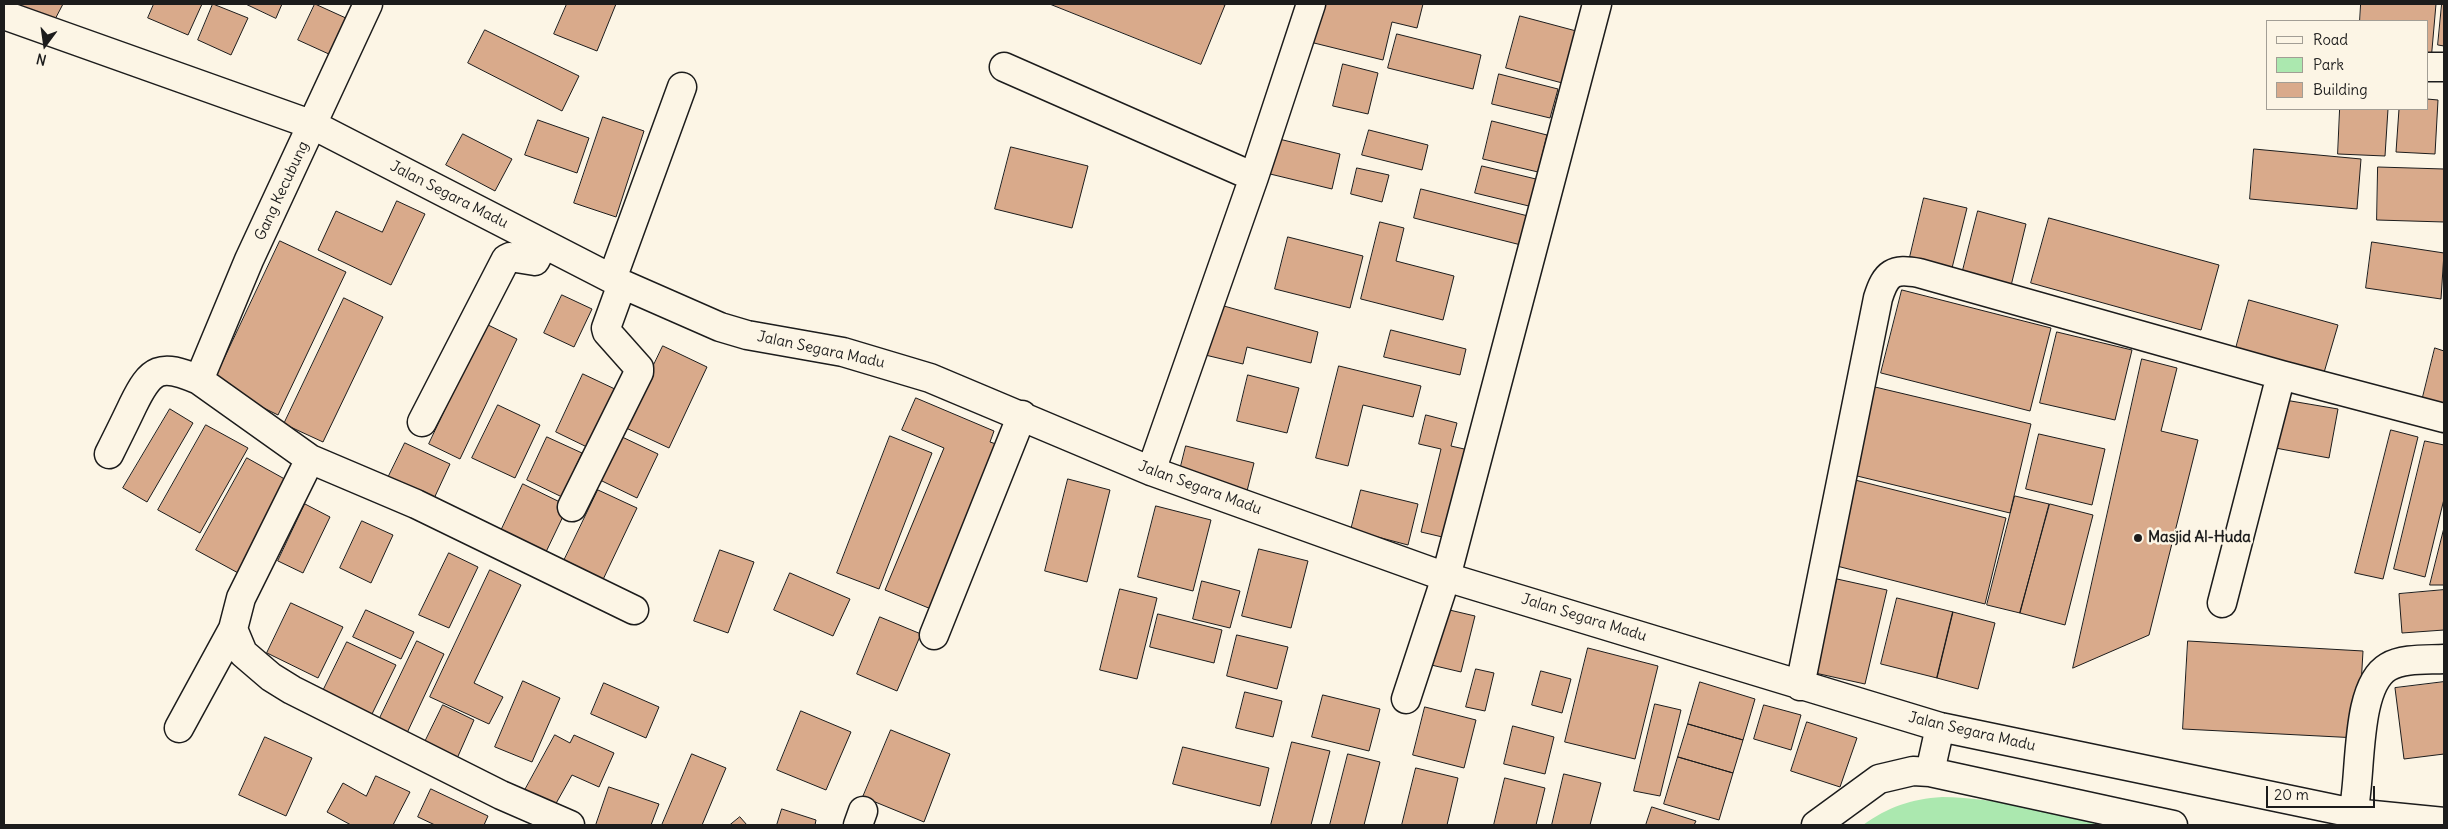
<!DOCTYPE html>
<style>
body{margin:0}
#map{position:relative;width:2448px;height:829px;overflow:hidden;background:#fcf5e5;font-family:Delius,sans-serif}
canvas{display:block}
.frame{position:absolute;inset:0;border:5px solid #1c1c1c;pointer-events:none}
.legend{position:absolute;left:2266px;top:20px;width:162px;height:90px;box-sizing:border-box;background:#fcf5e5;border:1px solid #a29e95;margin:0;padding:6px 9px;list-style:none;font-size:15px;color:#1c1c1c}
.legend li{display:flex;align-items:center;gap:10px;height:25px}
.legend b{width:25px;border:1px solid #a29e95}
.north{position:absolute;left:20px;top:20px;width:50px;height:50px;-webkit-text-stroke:4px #fcf5e5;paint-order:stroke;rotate:194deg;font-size:14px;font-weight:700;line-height:20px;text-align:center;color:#1c1c1c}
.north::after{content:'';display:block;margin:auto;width:18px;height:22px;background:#1c1c1c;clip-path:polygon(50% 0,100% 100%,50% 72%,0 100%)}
.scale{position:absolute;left:2266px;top:786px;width:109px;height:22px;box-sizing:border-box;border:2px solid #1c1c1c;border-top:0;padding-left:6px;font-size:15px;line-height:18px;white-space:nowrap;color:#1c1c1c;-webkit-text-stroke:4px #fcf5e5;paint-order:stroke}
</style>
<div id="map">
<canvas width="2448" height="829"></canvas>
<div class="frame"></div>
<ul class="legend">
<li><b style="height:6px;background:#fcf5e5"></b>Road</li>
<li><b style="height:14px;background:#abe8af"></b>Park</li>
<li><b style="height:14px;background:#d9aa8b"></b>Building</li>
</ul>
<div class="north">N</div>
<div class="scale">20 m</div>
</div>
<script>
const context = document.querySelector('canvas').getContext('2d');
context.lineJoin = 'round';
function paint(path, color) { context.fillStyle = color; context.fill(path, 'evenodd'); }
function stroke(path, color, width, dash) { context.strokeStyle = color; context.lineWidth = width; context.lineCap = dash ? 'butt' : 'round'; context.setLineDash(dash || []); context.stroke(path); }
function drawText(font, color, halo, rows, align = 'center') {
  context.font = font + ' Delius,sans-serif'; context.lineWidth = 5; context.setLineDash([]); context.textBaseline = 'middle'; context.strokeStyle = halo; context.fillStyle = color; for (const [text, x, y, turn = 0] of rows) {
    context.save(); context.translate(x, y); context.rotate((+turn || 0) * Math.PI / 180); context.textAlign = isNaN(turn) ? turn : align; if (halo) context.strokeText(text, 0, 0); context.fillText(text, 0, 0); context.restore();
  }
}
const green = new Path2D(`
 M1942,797C2000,798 2058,814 2115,825H1863C1888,807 1911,799 1942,797Z`);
const building = new Path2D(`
 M4,4H63L51,27Z
 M154,4H202L188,35L148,18Z
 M213,4L248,18L231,55L198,40Z
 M246,4H282L276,18Z
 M315,4L348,19L331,55L298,40Z
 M567,4H616L597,51L554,34Z
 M1050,4H1221L1225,5L1201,64Z
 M1323,4H1423L1417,28L1392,22L1383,60L1314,43Z
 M2361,4H2436L2431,61H2427V21H2360Z
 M2442,4H2444V46L2438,45Z
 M1520,16L1580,32L1566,84L1506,68Z
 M485,30L579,76L562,111L468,63Z
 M1397,34L1481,55L1473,89L1388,68Z
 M1343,64L1378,73L1368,114L1333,106Z
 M1499,74L1558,89L1550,118L1492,104Z
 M2427,99L2438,100L2435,154L2396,152L2399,109H2427Z
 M2340,109H2388L2385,156L2338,154Z
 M603,117L644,131L616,217L574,203Z
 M538,120L589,138L577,173L525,155Z
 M1492,121L1547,135L1538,172L1483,159Z
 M1369,130L1428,145L1422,170L1362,155Z
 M463,134L512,159L495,191L446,165Z
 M1275,138L1340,154L1332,189L1266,173Z
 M1011,147L1088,166L1072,228L995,209Z
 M2254,149L2361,159L2357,209L2250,199Z
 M1482,166L1540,180L1533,207L1475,193Z
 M2378,167L2444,169V222L2377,220Z
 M1357,168L1389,175L1382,202L1351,194Z
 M1421,189L1532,217L1525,246L1414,218Z
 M1924,198L1967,208L1952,268L1910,257Z
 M397,201L425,214L391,285L318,250L336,211L382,232Z
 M1978,211L2026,224L2010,290L1961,278Z
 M2049,218L2219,265L2201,330L2031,283Z
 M1380,222L1404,228L1396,261L1454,276L1443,320L1361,299Z
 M1288,237L1363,256L1350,308L1275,289Z
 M280,241L346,272L278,415L213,383Z
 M2372,242L2444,253L2441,299L2366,288Z
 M1902,290L2051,328L2030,411L1881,373Z
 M562,295L592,309L574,347L544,333Z
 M344,298L383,317L323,442L284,424Z
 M2249,300L2338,325L2323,376L2235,352Z
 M1213,303L1318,332L1311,363L1247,347L1243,364L1201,354Z
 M486,324L517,339L460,459L429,444Z
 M1391,330L1466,349L1460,375L1384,357Z
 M2057,332L2132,350L2115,420L2040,403Z
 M663,346L707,367L669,448L624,427Z
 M2435,348L2444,351V410L2421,405Z
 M2142,359L2177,368L2161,431L2198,440L2149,635L2073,668Z
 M1339,366L1421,386L1413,417L1363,405L1348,466L1316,458Z
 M583,374L617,390L589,448L556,432Z
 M1248,375L1299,388L1287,433L1237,421Z
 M1875,387L2031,424L2010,513L1853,475Z
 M916,398L994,431L990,442L999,445L931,609L885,590L944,448L902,430Z
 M2279,399L2338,409L2329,458L2270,447Z
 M498,405L540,425L515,478L472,458Z
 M170,409L193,423L147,502L123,488Z
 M1426,415L1457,423L1451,446L1473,451L1451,539L1421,532L1441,449L1419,444Z
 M206,425L248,448L200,533L158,510Z
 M2391,430L2418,437L2383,579L2355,573Z
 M2039,434L2105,449L2092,505L2026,489Z
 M620,436L658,454L637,498L600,480Z
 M890,436L932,453L879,589L837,573Z
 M547,437L582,453L562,497L527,480Z
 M2425,441L2444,445V499L2425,577L2394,569Z
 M405,443L450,464L431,505L385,484Z
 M1186,446L1254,463L1247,491L1179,474Z
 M247,458L290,482L240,574L196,550Z
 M1068,479L1110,490L1087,582L1045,571Z
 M1851,479L2006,518L1985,604L1829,564Z
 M523,484L568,506L545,554L500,533Z
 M598,490L637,508L599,588L560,569Z
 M1361,490L1418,504L1408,545L1351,530Z
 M2015,496L2049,504L2020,613L1987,605Z
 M305,504L330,517L303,573L278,561Z
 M2050,504L2093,515L2065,625L2020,613Z
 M1156,506L1211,520L1193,591L1138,577Z
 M362,521L393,535L371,583L340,568Z
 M2444,528V585H2430Z
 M1259,549L1308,561L1291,628L1242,616Z
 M720,550L754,562L728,633L694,621Z
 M449,553L478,567L449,628L419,615Z
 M490,570L521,585L474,683L503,697L489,724L430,697Z
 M790,573L850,599L833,636L774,610Z
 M1837,579L1887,590L1865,684L1815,673Z
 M1202,581L1240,591L1230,628L1193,619Z
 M1120,589L1157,598L1137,679L1100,670Z
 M2444,590V630L2402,633L2399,594Z
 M1897,598L1953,612L1937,678L1881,664Z
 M291,603L343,627L318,678L267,653Z
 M1441,608L1475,616L1461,672L1427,664Z
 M366,610L414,632L401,659L353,637Z
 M1953,612L1995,623L1978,689L1937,678Z
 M1158,614L1222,630L1214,663L1150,647Z
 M880,617L921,634L897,691L857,674Z
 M1237,635L1288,647L1277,689L1227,676Z
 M417,641L444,654L407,733L379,720Z
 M2188,641L2363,651L2358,738L2183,729Z
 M347,642L396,665L372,714L323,691Z
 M1588,648L1658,666L1635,759L1565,742Z
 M1476,669L1494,673L1485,711L1466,707Z
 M1541,671L1571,679L1562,713L1532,705Z
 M523,681L560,698L532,762L495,747Z
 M1700,682L1755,699L1743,740L1688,724Z
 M2444,682V754L2404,759L2395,688Z
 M604,683L659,707L646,738L591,714Z
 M1245,692L1282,701L1273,737L1236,728Z
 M1323,695L1380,709L1369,751L1312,737Z
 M1655,704L1681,710L1660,796L1634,791Z
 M443,705L474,720L455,763L422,748Z
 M1764,705L1801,715L1791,750L1754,739Z
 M1425,707L1476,720L1464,768L1413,755Z
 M801,711L851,732L826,790L777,770Z
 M1807,722L1857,738L1840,787L1791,771Z
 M1688,724L1743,740L1733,773L1678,757Z
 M1513,726L1554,737L1545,774L1504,764Z
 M891,730L950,754L924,822L863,797Z
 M555,735L570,743L574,735L614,753L599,787L572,775L554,807L525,790Z
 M265,737L312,758L286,816L239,795Z
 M1292,742L1330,751L1311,825H1271Z
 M1183,747L1269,768L1260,806L1173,784Z
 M692,754L726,768L702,825H662Z
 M1348,754L1380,762L1364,825H1330Z
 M1678,757L1733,773L1719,820L1664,804Z
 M1416,768L1458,778L1447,825H1402Z
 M1564,774L1601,783L1590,825H1552Z
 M376,776L410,792L393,825H351L327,812L343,783L366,796Z
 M1505,778L1545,788L1536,825H1494Z
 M609,787L659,804L651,825H596Z
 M431,789L488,816L484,825H435L418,817Z
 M1652,807L1696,821L1694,825H1646Z
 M782,809L816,820L815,825H777Z
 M740,817L747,825H730Z`);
const minor = new Path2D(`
 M4,15L313,125L622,284L720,327L747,335L843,352L930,378L1151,471L1446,577L1940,727L2353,813L2444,822
 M1004,67L1254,177
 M2427,67H2444
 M612,279L682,87
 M199,380L249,260L368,4
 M422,422L506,259L510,257L535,261L544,244
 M109,454C117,438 125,422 133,405C151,368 160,363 199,380L310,459L416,504L634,610
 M310,459L241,598L233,629L243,653L271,677L292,690L501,795L570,825
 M1151,471L1254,177L1311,4
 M572,507L639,372V368L607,332L606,328L622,284
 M2222,603L2281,375
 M934,635L1022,415
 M1800,686L1878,298C1886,273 1893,268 1919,273L2281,375L2444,418
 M1406,699L1446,577L1597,4
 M179,728L233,629
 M1930,772L1940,727
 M2353,813C2362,778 2354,687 2388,667C2403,658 2427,660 2444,659
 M858,825L863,811
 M1816,825L1879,779L1913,771L1930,772L2173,825`);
const markers = [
 [2138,538,5,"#1c1c1c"]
];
const streetNames = [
 ["Gang Kecubung",282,191,-65],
 ["Jalan Segara Madu",449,195,27],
 ["Jalan Segara Madu",821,350,12],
 ["Jalan Segara Madu",1200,488,20],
 ["Jalan Segara Madu",1584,618,17],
 ["Jalan Segara Madu",1972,732,13]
];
const poiNames = [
 ["Masjid Al-Huda",2148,538]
];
paint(green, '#abe8af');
paint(building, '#d9aa8b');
stroke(building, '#1c1c1c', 1);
stroke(minor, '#1c1c1c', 31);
stroke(minor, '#fcf5e5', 28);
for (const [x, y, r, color] of markers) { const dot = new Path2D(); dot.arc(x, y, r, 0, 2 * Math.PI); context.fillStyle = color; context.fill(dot); stroke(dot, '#fcf5e5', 2); }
drawText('15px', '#1c1c1c', '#fcf5e5', streetNames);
drawText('bold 15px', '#1c1c1c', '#fcf5e5', poiNames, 'left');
</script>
